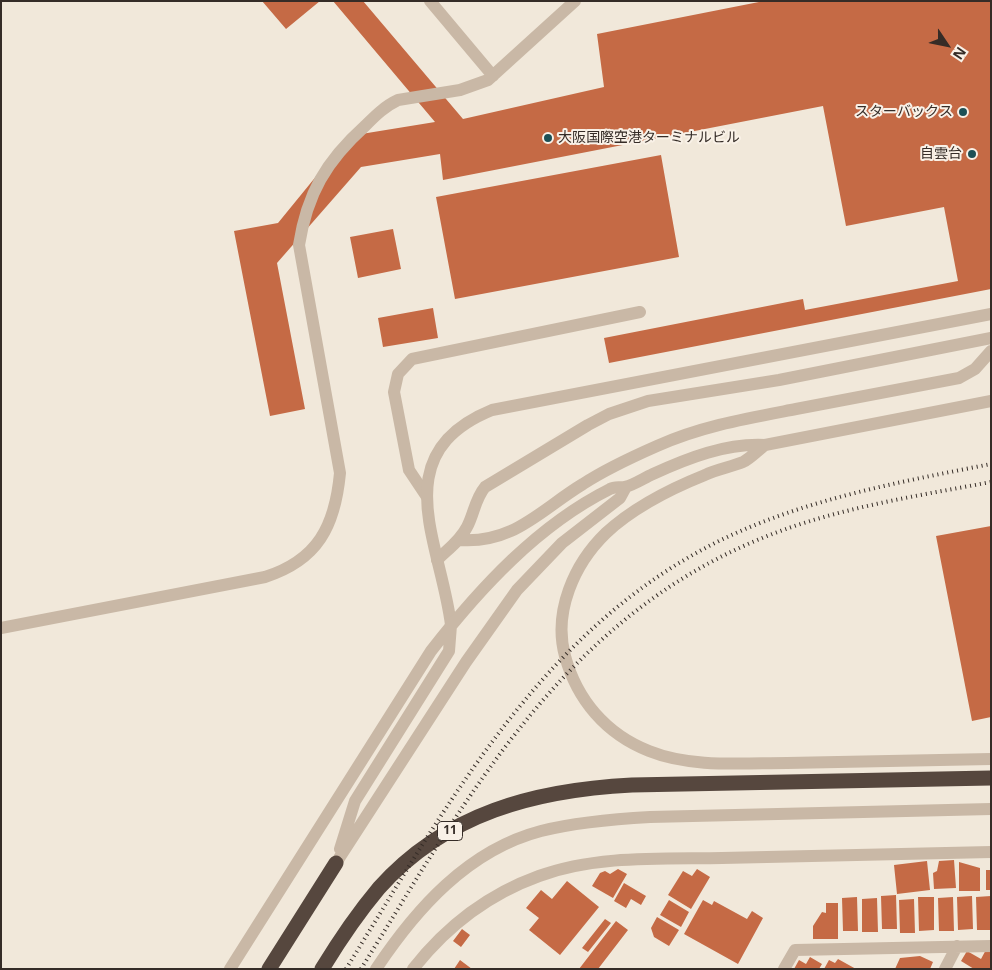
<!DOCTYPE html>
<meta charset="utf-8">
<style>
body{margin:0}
#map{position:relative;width:992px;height:970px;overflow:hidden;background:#f1e8da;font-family:"Open Sans",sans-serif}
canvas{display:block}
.frame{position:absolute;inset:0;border:2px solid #352c27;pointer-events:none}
.north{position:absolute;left:922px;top:20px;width:50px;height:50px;-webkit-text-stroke:4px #f9f1e7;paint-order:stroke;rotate:124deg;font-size:14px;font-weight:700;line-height:20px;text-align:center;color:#352c27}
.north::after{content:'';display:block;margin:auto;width:18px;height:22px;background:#352c27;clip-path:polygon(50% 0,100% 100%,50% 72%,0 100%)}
</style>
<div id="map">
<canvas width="992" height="970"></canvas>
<div class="frame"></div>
<div class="north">N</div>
</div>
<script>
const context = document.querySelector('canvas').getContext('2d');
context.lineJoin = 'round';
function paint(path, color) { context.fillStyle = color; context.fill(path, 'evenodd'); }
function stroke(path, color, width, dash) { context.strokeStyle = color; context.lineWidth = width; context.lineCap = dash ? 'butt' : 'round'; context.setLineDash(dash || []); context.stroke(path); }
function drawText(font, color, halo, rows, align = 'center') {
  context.font = font + ' "Open Sans","Noto Sans JP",sans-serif'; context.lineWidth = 4; context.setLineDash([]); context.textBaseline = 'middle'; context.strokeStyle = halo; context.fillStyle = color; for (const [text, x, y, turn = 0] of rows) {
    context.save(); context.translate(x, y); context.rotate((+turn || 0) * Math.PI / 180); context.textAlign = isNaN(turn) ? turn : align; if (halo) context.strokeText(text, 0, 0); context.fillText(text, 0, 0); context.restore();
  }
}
const building = new Path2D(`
 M262,1H320L286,29Z
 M333,1H363L463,119L604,87L597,34L764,1H991V289L609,363L604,338L803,299L805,310L958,281L944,207L846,226L823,106L443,180L440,154L361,167L277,263L305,409L270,416L234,231L278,223L349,136L435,122Z
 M661,155L679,257L455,299L436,197Z
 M393,229L401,269L358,278L350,237Z
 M433,308L438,338L383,347L378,318Z
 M991,526V717L972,721L936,536Z
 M954,860L956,888L934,889L933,873L937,871L939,861Z
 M927,861L930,890L897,894L894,865Z
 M959,862L980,868V891H959Z
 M618,869L627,874L613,898L592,886L600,873L605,871L610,874Z
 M697,869L710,877L691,909L668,895L683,871L692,876Z
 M986,870H991V890H986Z
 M567,881L599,907L560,955L529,930L539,918L526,908L541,890L552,899Z
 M624,883L646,896L641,905L631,899L626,908L614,901Z
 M896,895L897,929H882L881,896Z
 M972,896L973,929L958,930L957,897Z
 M991,896V930H977L976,897Z
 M857,897L858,931H843L842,898Z
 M918,897H934V930L919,931Z
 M953,897L954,931H939L938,898Z
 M877,898L878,932H862V899Z
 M914,899L915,933H900L899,900Z
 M669,900L689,912L681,927L660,915Z
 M703,900L712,905L714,901L747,919L752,911L763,918L738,964L684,934Z
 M826,903H838V939H813V926L822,912L826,913Z
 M657,917L679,930L669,946L654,937L651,928Z
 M605,919L611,923L588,952L582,948Z
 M616,921L628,930L598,969H579Z
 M462,929L470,935L461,947L453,941Z
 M988,946L991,948V969H974L961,961L967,951L981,959Z
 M920,956L933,962L930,969H895L900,958Z
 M810,957L822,964L819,969H794L799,960L806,964Z
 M838,959L856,969H824L829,960L835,963Z
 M460,960L472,969H454Z`);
const service = new Path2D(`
 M430,1L493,76
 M427,497L409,470L394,392L398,374L412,359L640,312
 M459,540C514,544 540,510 583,484C606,469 632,457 657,446C701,426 749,418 796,409C850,399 905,388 959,378L975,369L991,351
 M437,560C448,549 460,541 467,527C474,514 475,499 485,487L588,425L609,414L648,401L779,380L991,338
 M1,628L265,577C318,560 335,526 340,473L299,245C307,194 326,161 365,126C375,116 385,106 398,100L460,90L488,80L575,1`);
const minor = new Path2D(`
 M451,625C441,543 384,454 492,410L991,314
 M413,969C446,927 489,894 539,876C596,855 663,859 722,858C812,856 901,854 991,852
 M784,969L795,950L991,946
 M945,969L957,946`);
const tertiary = new Path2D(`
 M765,445C758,450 751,458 743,462C731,467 717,469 705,475C670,489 634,507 606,533C574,564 553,612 565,656C577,700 606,734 649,751C691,768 743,763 787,763C855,762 923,760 991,759
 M340,849L355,801L449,651L451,625
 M336,863L466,662L517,590L562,543L620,498L626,487
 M230,969L431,651C480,588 538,525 610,489C615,486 620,488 625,487C634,485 644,478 653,474C688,458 726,443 765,445L991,401
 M376,969C416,909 468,850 541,831C577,822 613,819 650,817L991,809`);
const motorway = new Path2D(`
 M269,969L336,863
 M322,969C339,941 358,913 379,888C446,813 535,790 632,785L991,778`);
const rail = new Path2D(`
 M346,969C447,806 541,628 721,540C806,499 899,482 991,464
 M361,969C467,798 561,623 755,541C830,509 911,497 991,482`);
const markers = [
 [963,112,5,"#1d5056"],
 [548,138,5,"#1d5056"],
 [972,154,5,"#1d5056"]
];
const shields = [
 [450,831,25]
];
const shieldNames = [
 ["11",450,831]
];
const poiNames = [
 ["スターバックス",953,112],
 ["大阪国際空港ターミナルビル",558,138,"left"],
 ["自雲台",962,154]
];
paint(building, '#c56a45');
stroke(service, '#c9b8a6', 12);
stroke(minor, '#c9b8a6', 12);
stroke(tertiary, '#c9b8a6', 12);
stroke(motorway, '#56473e', 15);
stroke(rail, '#352c27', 4, [1, 4]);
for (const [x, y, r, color] of markers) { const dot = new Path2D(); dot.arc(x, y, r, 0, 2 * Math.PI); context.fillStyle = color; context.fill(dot); stroke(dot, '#f9f1e7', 2); }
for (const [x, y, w] of shields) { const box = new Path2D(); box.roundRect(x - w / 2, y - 9.5, w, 19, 4); context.fillStyle = '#f9f1e7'; context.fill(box); stroke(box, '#352c27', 1); }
drawText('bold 12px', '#352c27', null, shieldNames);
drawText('14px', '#352c27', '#f9f1e7', poiNames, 'right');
</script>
